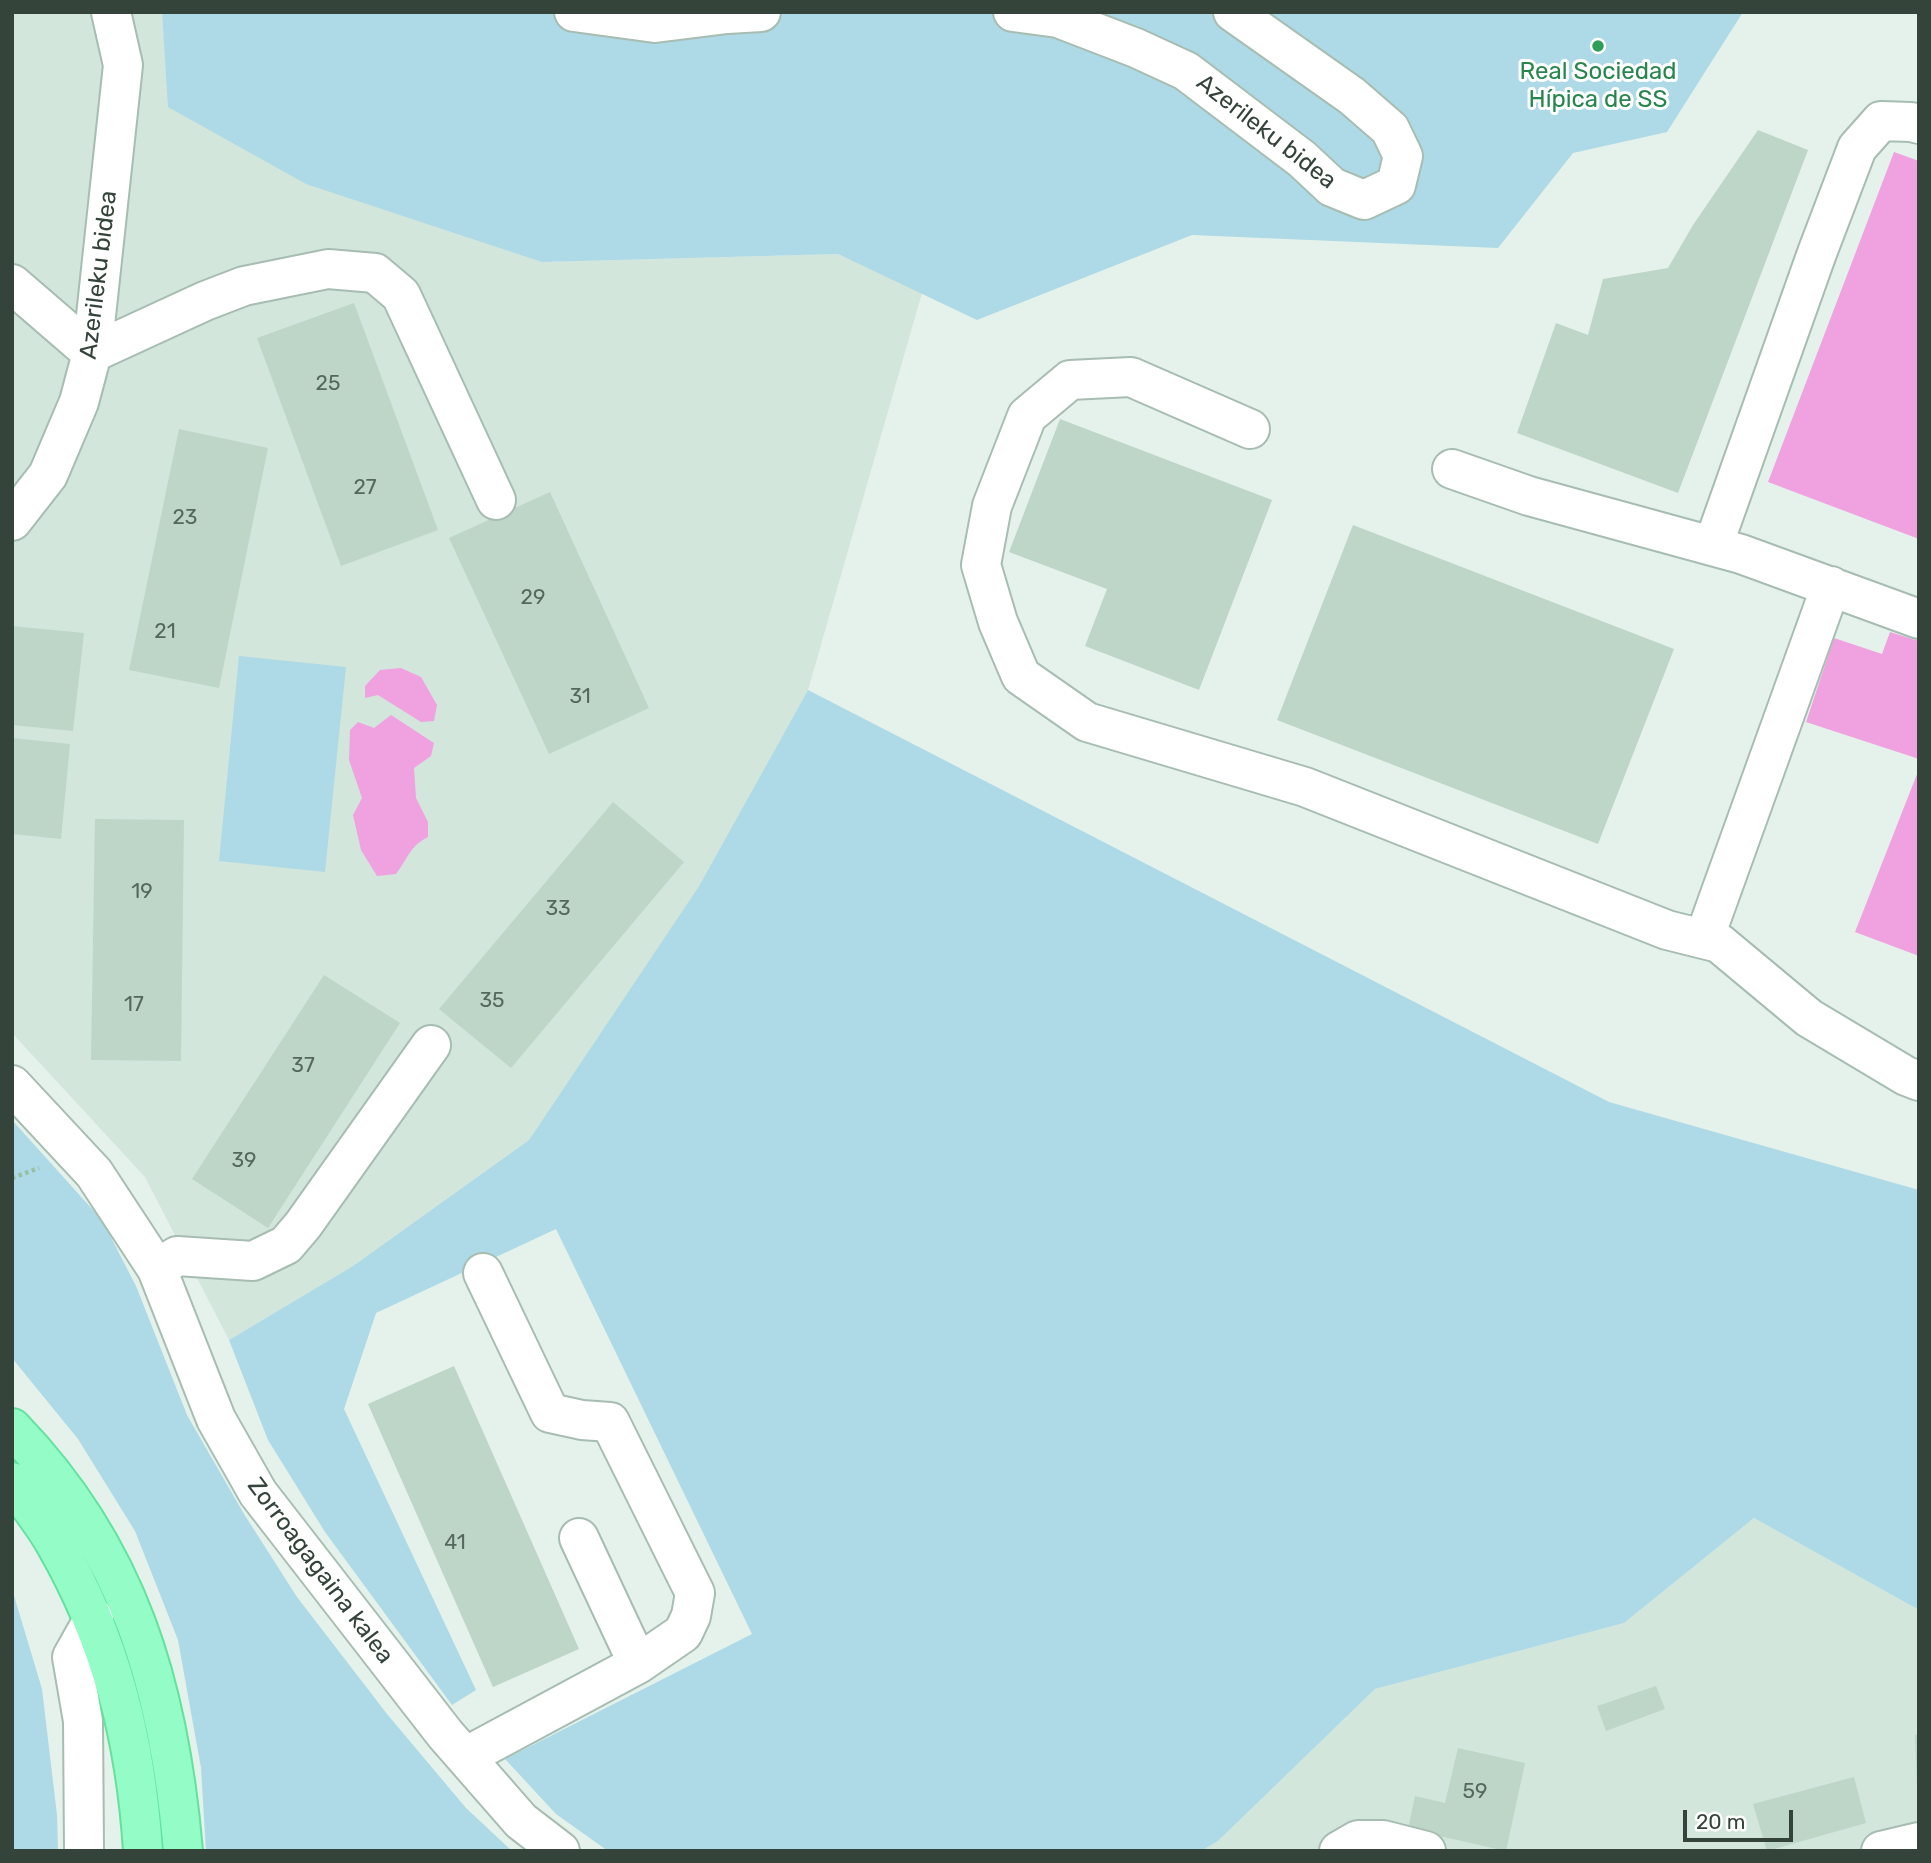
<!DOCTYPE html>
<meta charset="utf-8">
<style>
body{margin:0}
#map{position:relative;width:1931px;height:1863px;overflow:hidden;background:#e5f2eb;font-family:Rubik,sans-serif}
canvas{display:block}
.frame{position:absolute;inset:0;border:14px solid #34443b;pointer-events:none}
.scale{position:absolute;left:1683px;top:1810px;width:110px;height:32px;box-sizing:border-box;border:4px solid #34443b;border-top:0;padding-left:9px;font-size:21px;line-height:24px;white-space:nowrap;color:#34443b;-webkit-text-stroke:5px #fff;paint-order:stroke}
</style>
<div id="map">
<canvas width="1931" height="1863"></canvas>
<div class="frame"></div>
<div class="scale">20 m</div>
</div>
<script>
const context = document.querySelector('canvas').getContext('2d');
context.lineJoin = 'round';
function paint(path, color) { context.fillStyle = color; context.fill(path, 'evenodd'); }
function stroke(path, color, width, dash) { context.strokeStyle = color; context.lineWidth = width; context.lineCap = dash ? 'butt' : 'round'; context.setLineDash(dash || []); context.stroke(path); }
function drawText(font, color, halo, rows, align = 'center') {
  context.font = font + ' Rubik,sans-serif'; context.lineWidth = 6; context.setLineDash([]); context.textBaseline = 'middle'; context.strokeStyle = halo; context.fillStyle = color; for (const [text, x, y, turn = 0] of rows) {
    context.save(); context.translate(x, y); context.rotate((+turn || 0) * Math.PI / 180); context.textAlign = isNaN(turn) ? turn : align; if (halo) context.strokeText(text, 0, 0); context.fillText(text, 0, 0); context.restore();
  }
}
const residential = new Path2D(`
 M12,12H162L169,107L542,262L838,254L922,293L808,690L699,886L529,1140L353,1266L229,1340L145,1177L12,1033Z
 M1754,1518L1919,1610V1851H1201L1218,1841L1375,1689L1624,1623Z`);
const green = new Path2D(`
 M162,12H1743L1667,132L1573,153L1498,248L1192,235L977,320L838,254L542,262L306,184L168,107Z
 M239,656L346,667L325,872L219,861Z
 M808,690L1609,1102L1919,1190V1610L1754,1518L1624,1623L1375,1689L1218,1841L1201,1851H608L556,1814L505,1759L752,1634L556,1229L376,1313L344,1409L476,1690L452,1705L325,1532L268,1440L229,1340L353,1266L529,1140L699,886Z
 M12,1120L102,1220L136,1286L187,1415L244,1514L297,1597L387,1714L466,1808L512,1851H206L201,1768L178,1640L135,1531L78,1439L12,1358Z
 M12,1589L42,1689L57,1815L58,1851H12Z`);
const water = new Path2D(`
 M1894,152L1919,161V539L1768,482Z
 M1890,632L1919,641V759L1806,722L1834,638L1882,654Z
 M401,668L421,677L437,705L434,721L421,722L378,695L365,698V686L380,670Z
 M391,715L434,743L431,756L414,768L416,798L428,822V837C410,846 408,858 396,874L377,876L361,850L353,815L362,798L349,760L350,730L358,722L374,728Z
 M1919,769V956L1855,932Z`);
const building = new Path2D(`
 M1758,130L1808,150L1678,493L1517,433L1556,323L1588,335L1603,279L1668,268L1693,225Z
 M354,303L438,530L341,566L257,338Z
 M1060,419L1272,500L1199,690L1085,646L1107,589L1009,552Z
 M179,429L268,448L219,688L129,670Z
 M550,492L649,708L549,754L449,538Z
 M1353,525L1674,649L1598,844L1277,720Z
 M12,626L84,633L73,731L12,725Z
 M12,738L70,744L61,839L12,834Z
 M613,802L684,862L511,1068L439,1009Z
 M95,819L184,820L181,1061L91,1060Z
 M324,975L400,1023L268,1228L192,1179Z
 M454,1366L579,1649L493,1687L368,1404Z
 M1656,1686L1665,1709L1606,1731L1597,1706Z
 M1915,1735H1919V1789H1917Z
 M1458,1748L1525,1763L1506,1851L1408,1829L1415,1796L1445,1803Z
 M1854,1777L1866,1823L1767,1851L1753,1804Z`);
const path = new Path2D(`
 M12,1178L39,1168`);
const minor = new Path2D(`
 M574,12L655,23L727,14L761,12
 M1013,12L1058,18L1136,48L1186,71L1302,159L1332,187L1364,200L1396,185L1403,156L1390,129L1352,96L1233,12
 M12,284L92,353L205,301L244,286L328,269L375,273L401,295L496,500
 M1250,429L1131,377L1070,380L1027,416L992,506L981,565L998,622L1021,676L1087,722L1305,787L1667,930L1719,943L1809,1018L1906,1076L1919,1081
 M1452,469L1529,496L1741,554L1919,619
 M12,521L48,475L79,402L92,353L123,65L111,12
 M1713,546L1817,253L1857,148L1881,121L1911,122L1919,124
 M1704,939L1831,586
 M12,1085L94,1173L157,1269L216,1419L258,1493L445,1734L521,1821L560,1851
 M157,1269L177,1256L253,1261L286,1245L303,1225L431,1045
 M579,1538L638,1664
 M465,1757L638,1664L683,1633L691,1616L695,1593L610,1422L582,1420L550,1413L483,1273
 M84,1851L83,1721L72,1657L94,1618
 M1339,1851L1358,1840H1383L1426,1851
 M1881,1851L1919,1842`);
const major = new Path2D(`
 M12,1428C129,1549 169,1687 183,1851
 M12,1482C27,1502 43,1522 55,1543C111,1640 136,1740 143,1851`);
const markers = [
 [1598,46,7,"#2e9e5b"]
];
const numberNames = [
 ["25",328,384],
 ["27",365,488],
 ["23",185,518],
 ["29",533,598],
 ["21",165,632],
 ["31",580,697],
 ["19",142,892],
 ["33",558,909],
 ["35",492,1001],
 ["17",134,1005],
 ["37",303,1066],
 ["39",244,1161],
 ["41",455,1543],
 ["59",1475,1792]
];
const leisureNames = [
 ["Real Sociedad",1598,72],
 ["Hípica de SS",1598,100]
];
const streetNames = [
 ["Azerileku bidea",1266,132,38],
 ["Azerileku bidea",99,275,-83],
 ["Zorroagagaina kalea",320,1571,53]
];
paint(residential, '#d3e6dc');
paint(green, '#aed9e6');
paint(water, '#efa1e0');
paint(building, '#bdd6c7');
stroke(minor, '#a7bdb1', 42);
stroke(major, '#63e19f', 42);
stroke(path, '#99bfa9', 4.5, [3.5, 3.5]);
stroke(minor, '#fff', 38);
stroke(major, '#93fcc7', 38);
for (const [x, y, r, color] of markers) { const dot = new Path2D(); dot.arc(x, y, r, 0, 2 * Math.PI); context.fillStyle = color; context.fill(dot); stroke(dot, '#fff', 2.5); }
drawText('21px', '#56685e', null, numberNames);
drawText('24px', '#27864d', '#fff', leisureNames);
drawText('24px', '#34443b', '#fff', streetNames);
</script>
